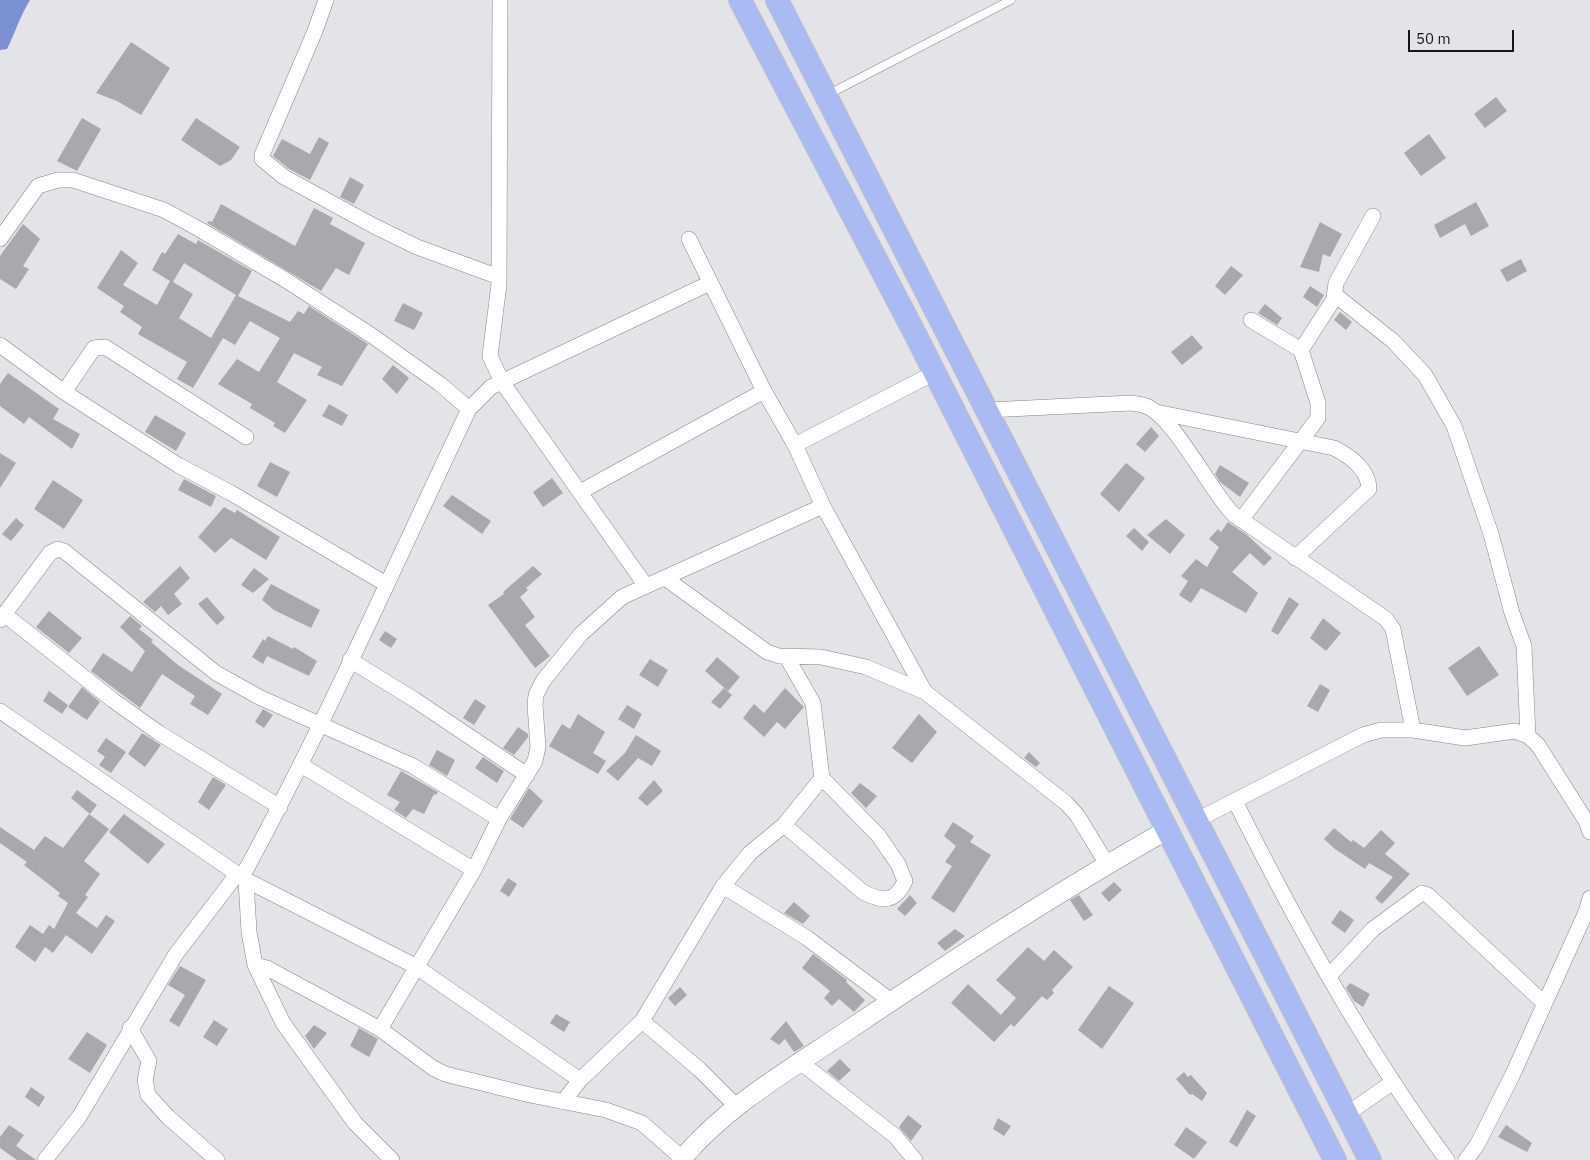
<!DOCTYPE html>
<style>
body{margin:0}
#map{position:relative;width:1590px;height:1160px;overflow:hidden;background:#e2e4e8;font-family:"IBM Plex Sans",sans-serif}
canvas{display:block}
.scale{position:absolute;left:1408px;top:30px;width:106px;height:22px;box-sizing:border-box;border:2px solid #161618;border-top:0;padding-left:6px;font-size:15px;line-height:18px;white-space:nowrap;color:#161618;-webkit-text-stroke:4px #e2e4e8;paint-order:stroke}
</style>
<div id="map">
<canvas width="1590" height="1160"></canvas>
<div class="scale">50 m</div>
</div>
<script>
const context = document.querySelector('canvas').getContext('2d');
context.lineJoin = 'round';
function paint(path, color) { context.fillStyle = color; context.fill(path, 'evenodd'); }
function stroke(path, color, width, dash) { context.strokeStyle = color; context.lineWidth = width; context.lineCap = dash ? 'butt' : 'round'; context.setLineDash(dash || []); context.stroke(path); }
const water = new Path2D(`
 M0,0H30C20,16 15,33 7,49L0,50Z`);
const building = new Path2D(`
 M131,42L170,68L141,115L117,101L96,93Z
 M1496,97L1507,111L1485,128L1474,114Z
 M82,118L101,129L77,171L57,161Z
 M196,118L240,147L231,160L220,166L181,140Z
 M1429,134L1446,158L1421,176L1404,153Z
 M319,137L329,143L310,180L289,169L273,156L282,139L310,154Z
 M350,177L364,185L354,204L340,197Z
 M1476,202L1489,226L1471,236L1465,224L1440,238L1434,225Z
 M221,204L295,246L314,208L333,218L330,224L365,243L349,275L336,268L321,291L207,223L209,221L212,222Z
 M1320,222L1342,234L1330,257L1323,254L1319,272L1300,267Z
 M23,224L40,239L23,266L29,269L16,289L0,279V256Z
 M178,234L196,244L198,240L252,271L238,296L290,322L298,311L304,314L309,306L368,344L342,386L317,375L322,367L294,353L277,382L307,400L285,433L273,426L275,423L250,408L252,404L218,384L237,359L259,372L280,338L250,321L235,345L223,338L193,388L177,379L187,362L138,334L142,327L120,312L124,306L97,288L121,250L138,263L123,285L157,305L170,281L152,270L162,252L165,254ZM184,263L236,295L211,338L179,318L193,294L173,282Z
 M1521,259L1527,271L1507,282L1500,270Z
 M1231,266L1243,275L1225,295L1215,286Z
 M1310,286L1324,295L1317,307L1303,297Z
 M403,303L423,313L414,330L394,321Z
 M1265,304L1282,318L1277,325L1258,313Z
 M1340,312L1352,322L1346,330L1334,320Z
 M1192,335L1203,348L1182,365L1171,352Z
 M393,365L409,378L397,394L382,379Z
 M8,373L59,409L53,419L80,434L72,449L29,417L24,424L0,406V384Z
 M329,404L348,415L342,426L322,416Z
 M155,415L186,433L176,451L145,432Z
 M1151,427L1159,436L1145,452L1136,444Z
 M0,453L16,463L0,488Z
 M270,462L290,472L277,497L257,486Z
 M1126,463L1145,478L1119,512L1100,494Z
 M1220,465L1249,483L1240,497L1220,482L1215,474Z
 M552,478L563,493L543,507L533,492Z
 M184,479L216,496L211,507L178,490Z
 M53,480L83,500L64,529L34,509Z
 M452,495L491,521L482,534L443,506Z
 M224,507L235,513L237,510L280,537L266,560L231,538L215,553L198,537Z
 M16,518L24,525L11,541L2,534Z
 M1166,519L1185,535L1170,554L1147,535Z
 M1228,522L1246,534L1272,558L1264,566L1250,553L1232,572L1258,593L1246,613L1201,588L1191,603L1179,595L1188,581L1181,576L1196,559L1207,567L1219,547L1209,539L1218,529L1221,532Z
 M1134,528L1149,542L1142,551L1126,536Z
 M180,566L190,578L174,594L182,604L168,615L161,606L155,612L143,602Z
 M533,566L542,574L526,588L528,590L520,597L535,617L525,625L550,656L535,668L488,605L504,594L503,592Z
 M254,568L269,579L253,593L241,585Z
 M271,584L320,610L311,628L274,610L262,600Z
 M207,597L225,618L217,625L198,604Z
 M1289,597L1299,604L1278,635L1271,631Z
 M49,611L82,638L69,653L36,627Z
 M130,616L142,626L139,629L153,640L151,642L178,665L222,694L208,715L190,704L195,696L162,674L140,708L91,671L103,653L132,672L145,651L120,627Z
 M1323,618L1341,633L1326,651L1310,638Z
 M385,631L397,639L391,648L379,640Z
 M268,636L293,649L294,647L317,661L309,676L267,656L263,664L252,657L263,639L265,641Z
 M1479,646L1499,675L1467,696L1448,668Z
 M717,657L740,677L728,691L705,671Z
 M650,659L668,670L658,687L639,675Z
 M1320,684L1330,690L1318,712L1307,706Z
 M82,687L100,702L87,720L68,707Z
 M724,688L732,695L720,709L711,702Z
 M785,688L804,707L785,729L777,722L764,737L743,718L754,704L764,713Z
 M49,691L68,705L62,714L43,701Z
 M475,699L486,706L474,725L463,718Z
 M627,705L642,714L634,729L618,719Z
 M263,709L273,715L264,728L255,722Z
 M578,714L605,732L593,753L606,761L598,774L549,746L562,724L570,729Z
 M919,714L937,732L912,763L892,748Z
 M518,727L528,734V737L514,755L503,748Z
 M142,733L161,745L145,767L128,754Z
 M636,735L661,751L652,766L638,758L618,781L606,771L625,753Z
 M106,738L126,752L111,773L99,765L105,757L97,751Z
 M437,750L455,760L447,776L429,765Z
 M1029,752L1040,763L1036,767L1024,758Z
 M483,757L504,771L497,783L475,768Z
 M401,771L438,792L436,795L434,794L424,814L413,809L406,818L394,810L400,802L387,795Z
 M213,777L226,785L209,810L198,802Z
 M654,780L663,791L647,806L638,798Z
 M860,783L877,796L866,808L851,793Z
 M529,788L543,801L523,828L510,819Z
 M77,790L97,805L90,814L71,798Z
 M89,814L109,829L84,861L100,874L85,895L88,897L76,913L97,928L106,915L115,921L92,954L66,935L53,953L45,947L35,962L15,947L30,925L43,934L49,925L54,929L68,903L58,896L60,893L24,865L27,862L0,843V827L34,850L45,836L63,848Z
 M124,814L165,844L148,864L109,832Z
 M953,822L974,836L970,842L991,855L954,913L931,898L952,866L945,862L956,846L944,836Z
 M1334,828L1351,842L1353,840L1364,848L1381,830L1395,843L1385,854L1410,874L1382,904L1375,898L1393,877L1369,863L1365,869L1335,849L1324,839Z
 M508,878L517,884L509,897L500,891Z
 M1114,882L1122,890L1109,902L1101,893Z
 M910,895L917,903L905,916L897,909Z
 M1079,895L1093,915L1084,921L1070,900Z
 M794,902L810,916L803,924L784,913Z
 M1340,910L1354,920L1345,933L1331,923Z
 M955,929L965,936L945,951L937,943Z
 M1028,947L1044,961L1054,950L1073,967L1052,990L1054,993L1047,1000L1042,996L1014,1027L1011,1024L994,1042L951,1003L968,984L1001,1015L1016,998L996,980Z
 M813,954L847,980L846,982L865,1000L854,1012L839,999L832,1006L824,998L830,991L802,968Z
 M180,966L206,980L179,1027L169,1021L185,995L168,985Z
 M1350,983L1370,994L1363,1007L1354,1001L1346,988Z
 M1109,986L1134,1003L1102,1049L1078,1030Z
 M680,987L687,995L675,1006L668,998Z
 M556,1014L570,1022L564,1032L550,1023Z
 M214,1020L228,1029L217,1046L203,1037Z
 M786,1021L804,1046L794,1052L785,1039L779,1045L770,1039Z
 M314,1025L327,1033L314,1049L305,1036Z
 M359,1028L378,1039L369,1057L350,1046Z
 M87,1032L107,1045L90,1073L68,1059Z
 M840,1059L851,1070L839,1081L827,1071Z
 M1184,1072L1188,1077L1191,1075L1207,1093L1202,1101L1192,1094L1190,1095L1176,1079Z
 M31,1087L45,1097L39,1107L25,1097Z
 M1247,1110L1256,1116L1237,1147L1229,1142Z
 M908,1115L922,1126L911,1141L899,1127Z
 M998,1118L1011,1126L1004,1136L993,1129Z
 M9,1125L24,1135L16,1146L36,1160H17L0,1148V1137Z
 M1506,1125L1532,1143L1527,1152L1498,1137Z
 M1186,1127L1207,1142L1194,1159L1174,1145Z`);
const service = new Path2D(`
 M827,95L1011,0`);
const minor = new Path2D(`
 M326,0L315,31L262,155V159L284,177L374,226L417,247L499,277
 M500,0L499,284L490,356L502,382L646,586
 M0,239L38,186L58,180H73L164,210L199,229L284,279L371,335L440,384L469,409
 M689,239L764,391L795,445L823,506L925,692
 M1334,294L1393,341L1425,375L1454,426L1491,534L1512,613L1524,646L1528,736
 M1251,320L1301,350
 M0,345L64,392L178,465L231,493L386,584
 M64,392L94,348L105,347L246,437
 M988,410L1131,403C1136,404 1141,404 1146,406C1174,417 1209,489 1233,514L1386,619L1393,629L1413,730
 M1156,412L1334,448C1350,456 1369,470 1369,489L1295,558
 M795,445L934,373
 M580,492L764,391
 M1241,520L1318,418V403L1301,350L1334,299L1336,283L1373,216
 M665,578L767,652L779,656L821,657L866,667L925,692L1066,803L1077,815L1107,864
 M4,614L114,701L159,733L280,807
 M0,620L50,553L58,549L64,551L216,673L259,697L413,766L499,819
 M350,660L415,700L527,775
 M0,711L246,880L249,932L255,965L283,1023L355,1123L392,1160
 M301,765L474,870
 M1235,801C1297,925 1365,1048 1447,1160
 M1197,820L1363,735L1381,730H1413L1465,738L1515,731L1528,736L1538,745L1586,821L1590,832
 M784,825L863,892C882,902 895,903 905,881L898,864L878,835L822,778L813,703L786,656
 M242,877C325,724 395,565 469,409L491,387L710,283
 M246,880L415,966L580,1080
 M723,886L807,938L891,1001
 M255,965L267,968L380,1029L433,1068L445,1074L530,1095L606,1110L642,1123L684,1160
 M1329,976L1373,929L1422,893L1428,895L1544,1003
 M642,1021L699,1069L736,1106
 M130,1028L149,1061L145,1080L148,1095L168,1117L217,1160
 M380,1029L474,870L499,819L535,761L538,747L535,705L536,695L543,681L581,634L622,597L823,506
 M800,1062L895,1136L915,1160
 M563,1102L580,1080L642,1021L723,886L750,853L784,825L822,778
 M1347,1114L1393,1082
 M45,1160L79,1117L176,954L238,873
 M1466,1160L1477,1145L1512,1076L1586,912L1590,898`);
const tertiary = new Path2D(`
 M681,1160C726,1106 789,1070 847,1031C951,961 1058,892 1167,830`);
const primary = new Path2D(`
 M740,0L912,328L1335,1160
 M777,0L1370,1160`);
paint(water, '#7b90d2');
paint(building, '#a7a9ad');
stroke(service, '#838488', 9);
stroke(minor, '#838488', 16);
stroke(tertiary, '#838488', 20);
stroke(primary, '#c2c2c3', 24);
stroke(service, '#fff', 8);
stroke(minor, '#fff', 15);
stroke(tertiary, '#fff', 19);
stroke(primary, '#aabaf2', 22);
</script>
